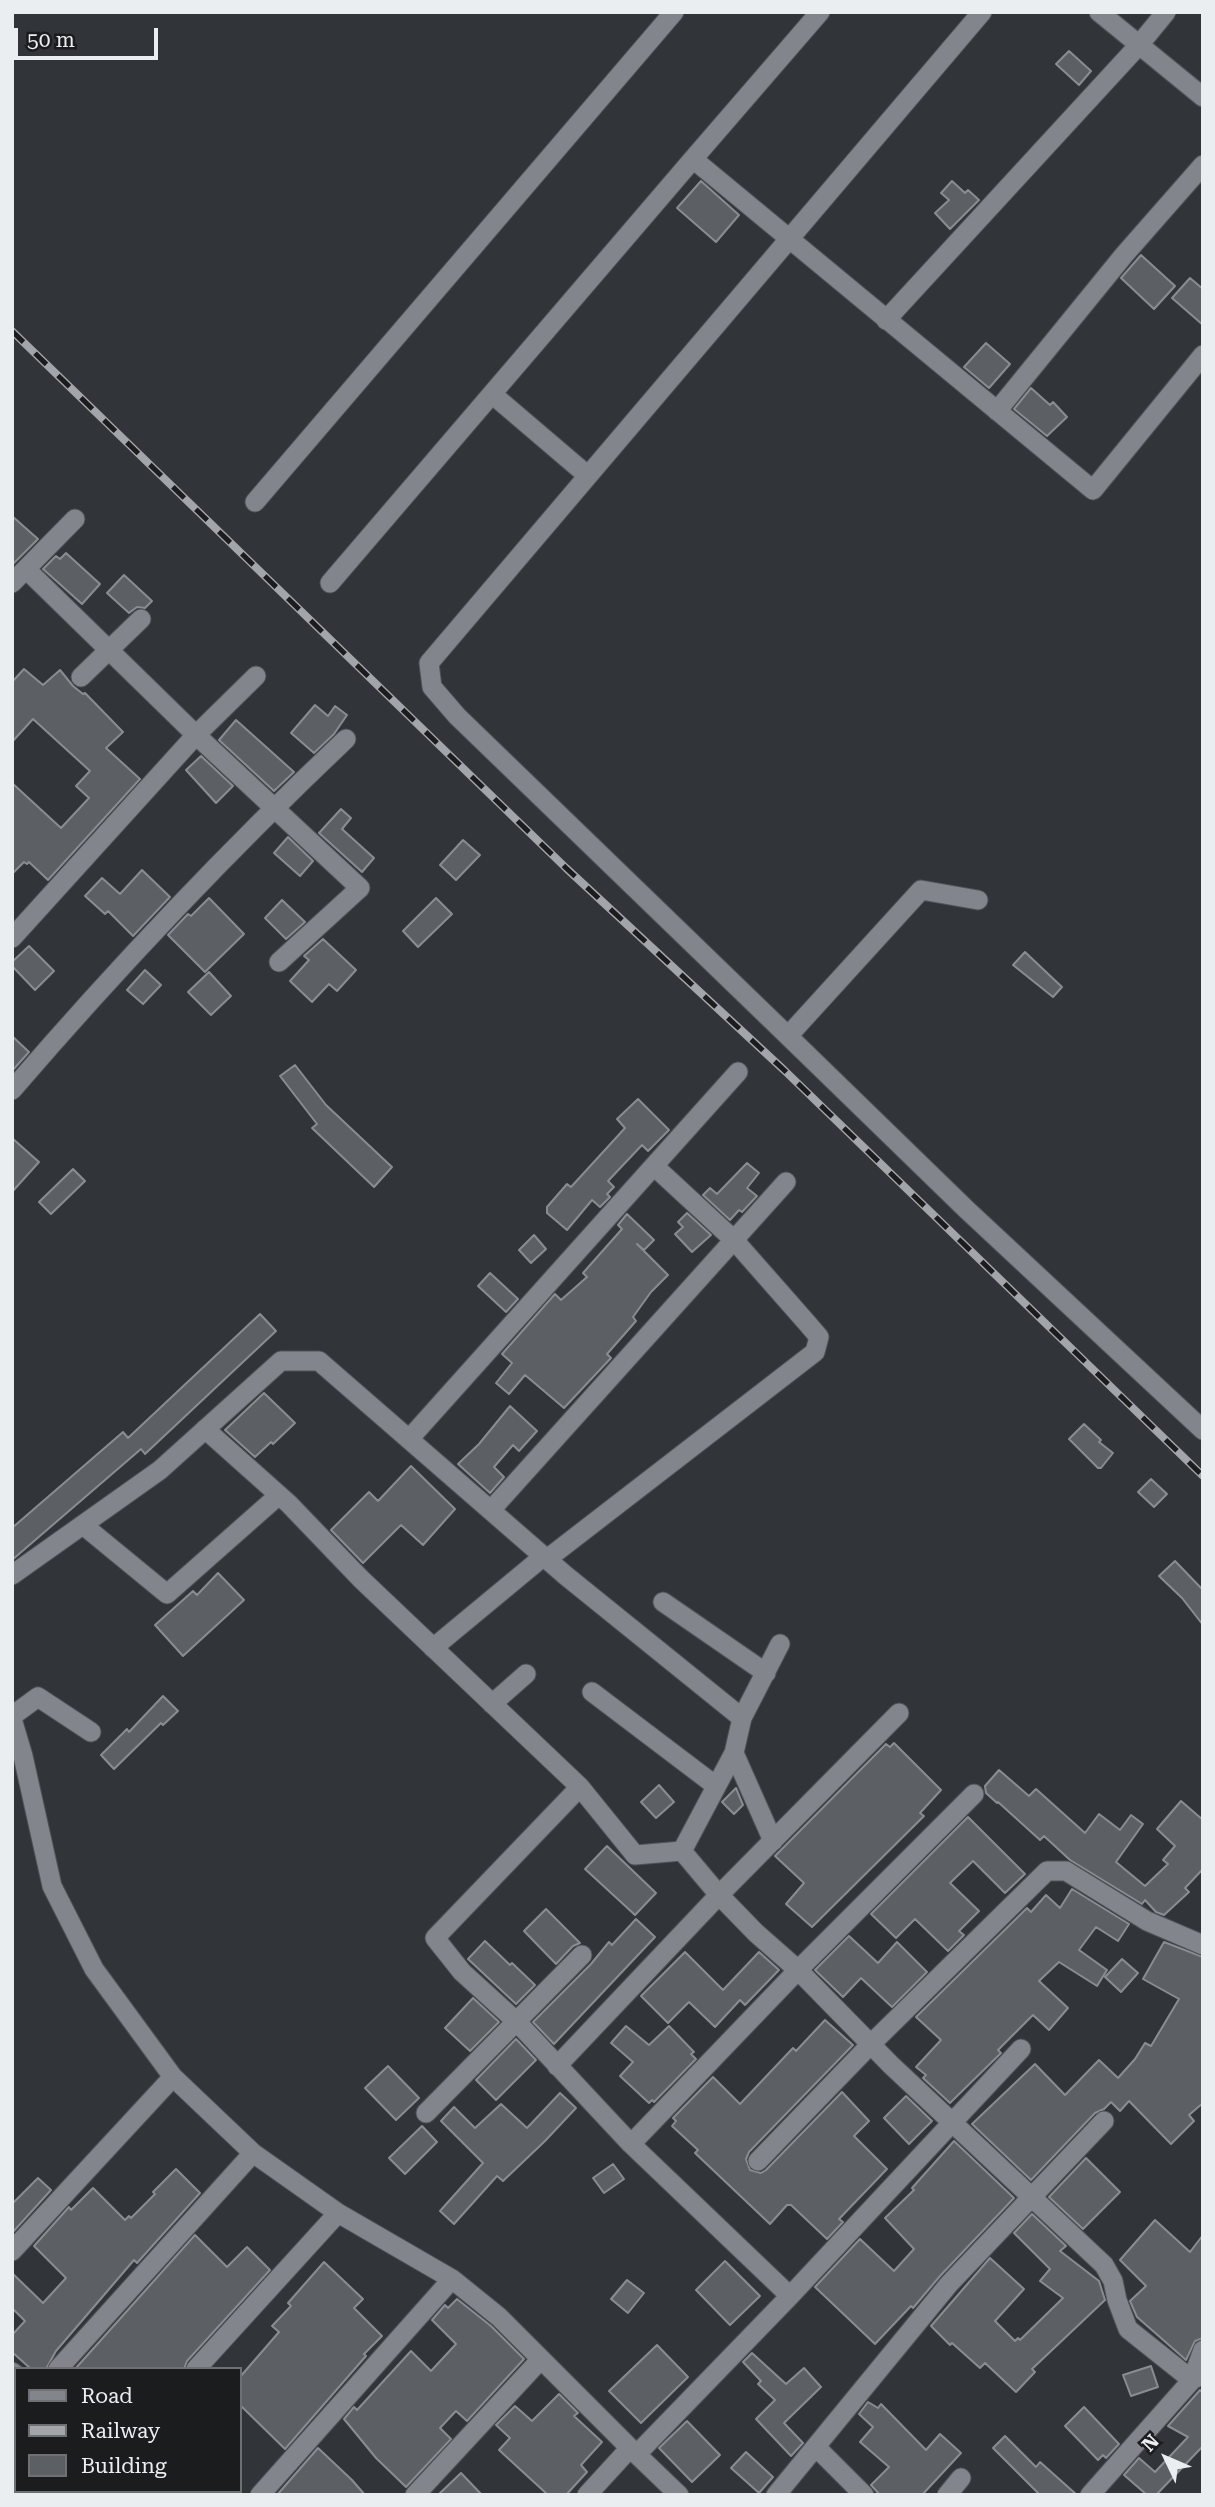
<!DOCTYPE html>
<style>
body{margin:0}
#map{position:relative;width:1215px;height:2507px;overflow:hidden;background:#313439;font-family:"Roboto Serif",serif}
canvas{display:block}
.frame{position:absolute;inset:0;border:14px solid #ebeef0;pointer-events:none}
.legend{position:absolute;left:14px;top:2367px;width:228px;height:126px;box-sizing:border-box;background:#1a1c1e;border:2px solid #6e7072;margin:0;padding:9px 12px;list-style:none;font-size:21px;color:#ebeef0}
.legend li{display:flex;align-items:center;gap:14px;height:35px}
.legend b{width:35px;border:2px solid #6e7072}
.north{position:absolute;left:1131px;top:2423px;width:70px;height:70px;-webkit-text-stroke:5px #1a1c1e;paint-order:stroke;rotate:314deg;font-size:19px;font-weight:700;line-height:28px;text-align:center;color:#ebeef0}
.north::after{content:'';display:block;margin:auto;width:24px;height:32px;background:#ebeef0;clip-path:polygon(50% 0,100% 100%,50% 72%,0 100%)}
.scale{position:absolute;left:14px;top:28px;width:144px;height:32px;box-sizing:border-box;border:4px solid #ebeef0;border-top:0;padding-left:9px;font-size:21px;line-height:24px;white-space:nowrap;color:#ebeef0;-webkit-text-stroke:5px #1a1c1e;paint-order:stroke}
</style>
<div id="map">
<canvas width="1215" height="2507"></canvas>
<div class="frame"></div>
<ul class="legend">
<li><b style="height:9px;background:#82858b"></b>Road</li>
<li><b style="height:9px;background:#a2a5a9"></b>Railway</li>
<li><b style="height:19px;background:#5c6065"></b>Building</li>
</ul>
<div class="north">N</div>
<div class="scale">50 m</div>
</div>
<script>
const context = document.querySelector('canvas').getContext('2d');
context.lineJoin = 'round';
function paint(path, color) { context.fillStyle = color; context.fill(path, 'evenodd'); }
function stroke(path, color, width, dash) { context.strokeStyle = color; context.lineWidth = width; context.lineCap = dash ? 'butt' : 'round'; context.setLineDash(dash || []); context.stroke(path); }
const building = new Path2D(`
 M1069,51L1091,71L1079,85L1056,64Z
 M701,181L739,215L716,242L677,208Z
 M952,181L965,193L968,190L979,200L950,229L935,213L949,200L941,193Z
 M1141,255L1175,286L1154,309L1121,278Z
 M1190,278L1203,289V325L1172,298Z
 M986,343L1010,364L989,388L964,367Z
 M1031,388L1050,405L1053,402L1067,417L1047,436L1014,409Z
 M12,516L38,539L12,565Z
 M66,553L100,584L82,604L43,569L56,556L60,559Z
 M124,575L152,601L145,608L137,607L129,613L107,593Z
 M24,669L43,685L60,670L73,686L83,694L85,693L123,732L106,748L140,779L48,880L29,862L27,864L24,862L12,874V783L61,828L89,798L76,786L90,771L33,719L12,742V682Z
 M315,705L328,716L335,706L347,715L334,734L314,753L291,733Z
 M236,720L294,772L274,791L219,740Z
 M201,756L233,786L216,803L186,770Z
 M341,809L351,818L342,829L374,858L362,872L319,833Z
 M288,837L313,861L300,876L274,853Z
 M463,840L480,855L456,880L440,865Z
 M142,870L170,897L133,936L108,911L105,914L85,896L102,878L120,894Z
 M209,898L244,934L205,972L168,935L188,914L191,916Z
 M436,898L452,914L418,947L403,931Z
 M282,900L305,922L286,939L265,918Z
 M323,939L356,970L337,991L329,984L312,1002L290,981L309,960L304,956Z
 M29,946L54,971L35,990L12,966V962Z
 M1025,952L1062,987L1053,997L1013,965Z
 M145,970L161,985L143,1004L127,990Z
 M209,972L231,996L211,1015L188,992Z
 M12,1036L29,1052L12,1071Z
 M295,1065L326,1105L392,1167L374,1187L312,1128L317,1124L280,1076Z
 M638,1099L669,1130L648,1151L642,1145L608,1181L614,1187L607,1194L610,1197L600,1207L592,1200L567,1230L547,1213V1207L567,1184L571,1187L625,1128L617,1119Z
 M12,1138L39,1162L12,1192Z
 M747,1163L759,1173L747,1188L757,1196L742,1212L739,1210L730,1220L703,1195L710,1188L717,1194Z
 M73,1169L85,1181L51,1214L39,1202Z
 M687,1213L711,1235L692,1252L675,1234L683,1227L678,1222Z
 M627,1214L654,1240L644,1250L637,1244L668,1275L651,1292L633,1317L636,1321L607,1354L611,1358L564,1408L525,1375L509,1394L496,1383L512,1363L502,1354L555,1294L561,1300L587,1277L583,1273L622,1229L618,1225Z
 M534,1235L546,1249L531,1263L519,1250Z
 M490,1273L518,1299L506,1312L478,1286Z
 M260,1314L276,1331L145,1454L141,1449L12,1560V1528L123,1432L128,1438Z
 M264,1393L295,1423L273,1444L271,1442L255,1457L225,1430Z
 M510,1406L537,1431L519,1451L513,1445L494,1467L504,1477L490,1493L458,1464L479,1444Z
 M1084,1424L1101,1440L1099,1442L1113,1453L1101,1468H1098L1069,1439Z
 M411,1466L455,1509L423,1545L401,1525L363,1563L331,1530L369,1492L378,1501Z
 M1151,1479L1167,1494L1154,1507L1138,1492Z
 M1175,1561L1203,1590V1625L1182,1598L1159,1576Z
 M218,1573L244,1600L183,1656L155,1625L193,1591L197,1595Z
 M163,1696L178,1711L163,1725L161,1723L114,1769L101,1755L127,1729L129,1732Z
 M894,1743L941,1790L920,1813L924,1816L812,1927L786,1904L804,1883L775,1856L886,1744L890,1747Z
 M999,1770L1029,1796L1036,1789L1085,1833L1099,1814L1120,1830L1131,1815L1143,1824L1116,1862L1145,1886L1168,1864L1163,1860L1175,1846L1157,1829L1181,1801L1203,1820V1869L1185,1888L1189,1892L1164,1915L1156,1912L1145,1900L1142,1904L1070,1860L1044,1836L1040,1840L998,1802L997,1803L986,1793L985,1786Z
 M659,1785L674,1802L656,1818L641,1802Z
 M736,1788L743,1805L734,1814L722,1802Z
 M968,1817L1025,1874L1005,1893L973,1861L950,1883L979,1911L959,1931L964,1935L948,1951L915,1919L896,1938L871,1914Z
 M607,1846L656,1893L635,1915L585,1869Z
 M1072,1889L1129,1924L1118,1941L1096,1927L1079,1950L1107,1970L1097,1986L1059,1962L1039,1981L1068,2008L1049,2030L1033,2015L998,2050L1001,2053L950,2103L923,2078L926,2075L916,2067L941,2040L916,2017L1027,1908L1031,1912L1046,1895L1060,1908Z
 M546,1909L580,1943L573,1946L556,1964L524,1931Z
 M636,1919L655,1937L554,2044L533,2022L591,1964L609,1942L612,1945Z
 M849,1936L878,1963L897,1942L927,1972L892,2007L861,1978L843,1997L815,1970Z
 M485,1941L510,1965L512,1963L535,1985L516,2004L468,1959Z
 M1164,1942L1203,1957V2103L1189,2115L1194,2121L1171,2144L1129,2101L1120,2111L1111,2102L1104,2109L1095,2113L1031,2180L972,2124L1035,2064L1065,2095L1099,2060L1118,2078L1135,2059L1145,2043L1151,2046L1179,1999L1143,1979Z
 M685,1952L723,1990L759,1952L779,1970L745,2005L740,2000L715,2027L689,2002L668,2023L641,1996Z
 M1122,1959L1138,1973L1121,1992L1105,1977Z
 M473,1998L499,2022L470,2051L445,2028Z
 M825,2020L853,2045L749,2152L746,2159L750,2170L761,2173L766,2170L842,2092L869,2121L854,2136L887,2169L839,2219L843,2222L827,2239L791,2205H787L770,2224L695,2153L698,2150L672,2126L676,2121L673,2118L713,2077L740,2104L793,2048L796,2051Z
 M626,2026L649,2045L669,2026L694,2052L691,2054L696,2059L654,2102L652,2100L649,2103L620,2076L633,2062L611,2043Z
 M516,2039L536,2060L496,2100L476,2080Z
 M388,2066L419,2098L396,2120L365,2088Z
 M560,2093L576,2108L545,2141L503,2181L497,2176L454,2224L440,2211L483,2163L441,2121L454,2107L475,2128L501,2104L527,2128Z
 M906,2096L932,2121L909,2144L884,2118Z
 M422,2126L437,2142L405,2174L389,2158Z
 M954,2141L1014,2198L940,2276L913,2308L911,2306L875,2344L815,2287L860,2239L894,2271L914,2249L885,2218L914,2190L912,2188Z
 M1086,2158L1120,2192L1083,2229L1049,2197Z
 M613,2164L624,2179L604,2193L593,2178Z
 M176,2169L200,2193L137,2263L134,2260L56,2351L46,2369H31L12,2352V2335L25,2321L12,2308V2273L43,2303L66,2278L34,2246L69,2207L71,2210L93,2188L125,2220L129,2216L131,2218L155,2194L153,2192Z
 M38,2178L51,2190L12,2233V2204Z
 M1032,2214L1066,2246L1060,2251L1099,2281L1105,2300L1032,2369L1035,2372L1016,2392L985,2363L980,2368L952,2343L950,2345L931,2326L990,2258L1024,2289L995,2321L1015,2341L1018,2338L1020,2340L1063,2298L1040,2281L1050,2269L1014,2233Z
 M1155,2220L1190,2252L1203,2235V2338L1195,2341L1186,2360L1137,2317L1130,2301L1146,2286L1120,2260Z
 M195,2235L227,2267L247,2247L270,2270L187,2361L184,2369H75Z
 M725,2261L760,2296L730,2325L696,2290Z
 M324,2262L363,2299L354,2308L382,2336L364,2354L366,2356L285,2449L240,2405V2377L279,2332L272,2326L291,2306L288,2303Z
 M627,2280L644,2293L628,2313L611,2299Z
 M457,2299L491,2326L524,2359L467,2421L456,2411L440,2428L451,2439L406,2487L376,2458L344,2419L354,2407L357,2410L411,2351L431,2371L456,2344L432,2320L445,2305L448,2308Z
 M657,2345L688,2377L641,2423L609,2391Z
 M752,2353L786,2384L804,2368L821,2387L784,2423L803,2443L791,2456L756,2419L775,2400L758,2384L761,2381L743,2362Z
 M1151,2366L1158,2387L1131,2396L1123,2375Z
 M1200,2390L1203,2393V2446L1156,2495H1147L1124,2475L1139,2458L1155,2472L1188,2437L1168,2426Z
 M559,2394L578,2413L574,2416L602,2442L581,2465L587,2472L566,2495H548L499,2450L510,2438L496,2425L515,2406L532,2421Z
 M868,2402L878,2408L881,2404L926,2450L940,2434L961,2453L922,2495H880L871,2485L889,2467L860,2442L873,2427L859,2414Z
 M1084,2407L1119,2444L1106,2458L1103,2455L1098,2460L1065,2426Z
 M687,2421L720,2455L692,2482L659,2448Z
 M1005,2436L1036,2467L1040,2462L1077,2495H1040L993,2448Z
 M318,2448L352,2480L365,2495H277Z
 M746,2452L773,2477L759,2493L731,2468Z
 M461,2473L482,2495H438Z`);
const minor = new Path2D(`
 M820,12L693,159L1093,490L1203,355
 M1099,12L1203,97
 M886,320L1139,45L1166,12
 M492,394L587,475
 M997,411L1124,255L1203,165
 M255,502L674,12
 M26,569L196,735L360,888L279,962
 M12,583L75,519
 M330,583L693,159
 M81,677L141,619
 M978,900L921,890L788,1036L457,716L432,687L429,663L982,12
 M12,938L196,735L256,676
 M788,1036L966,1209L1203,1430
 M12,1090C117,968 229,850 346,739
 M205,1429L289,1504L361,1579L580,1787L435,1938L462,1972L517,2022L631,2144L790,2296
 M410,1438L738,1072
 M491,1510L786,1182
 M83,1525L167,1594L279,1495
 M547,1559L815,1352L819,1337L807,1323L734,1240L654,1166
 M12,1575L160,1470L281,1361H319L565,1575L742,1718L734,1753L682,1851L719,1895L756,1933L798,1970L891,2065L1104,2265L1113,2281L1117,2300L1128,2329L1192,2380
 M663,1602L766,1673
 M433,1648L544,1556
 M592,1692L716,1786
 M492,1704L526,1674
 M12,1716L38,1697L91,1732
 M742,1718L780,1644
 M12,1719L23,1756L52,1886L94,1969L173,2077
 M734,1753L773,1841
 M580,1787L635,1855L682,1851
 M557,2066L719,1895L899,1713
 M426,2113L582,1955
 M631,2144L798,1970L974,1794
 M758,2161L871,2044L1047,1871H1066L1147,1921L1203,1945
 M12,2251L173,2077L253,2153L338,2213L452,2279L499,2317L630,2448L587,2495
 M58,2369L253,2153
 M196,2369L338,2213
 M12,2372L16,2375
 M1192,2380L1203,2350
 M12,2419L16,2416
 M816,2447L864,2495
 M630,2448L679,2495
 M637,2454L790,2296L1021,2049
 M137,2491L141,2495
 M84,2495L87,2491
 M260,2495L452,2279
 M415,2495L541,2359
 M776,2495L949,2284L1104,2121
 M947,2495L961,2478
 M1090,2495L1192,2380L1203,2374`);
const rail = new Path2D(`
 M12,331L566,868L784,1070L1203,1476`);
paint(building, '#5c6065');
stroke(building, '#898d92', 2);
stroke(minor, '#505356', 21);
stroke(minor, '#82858b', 19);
stroke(rail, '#a2a5a9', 8);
stroke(rail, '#1a1c1e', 5, [16]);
</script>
